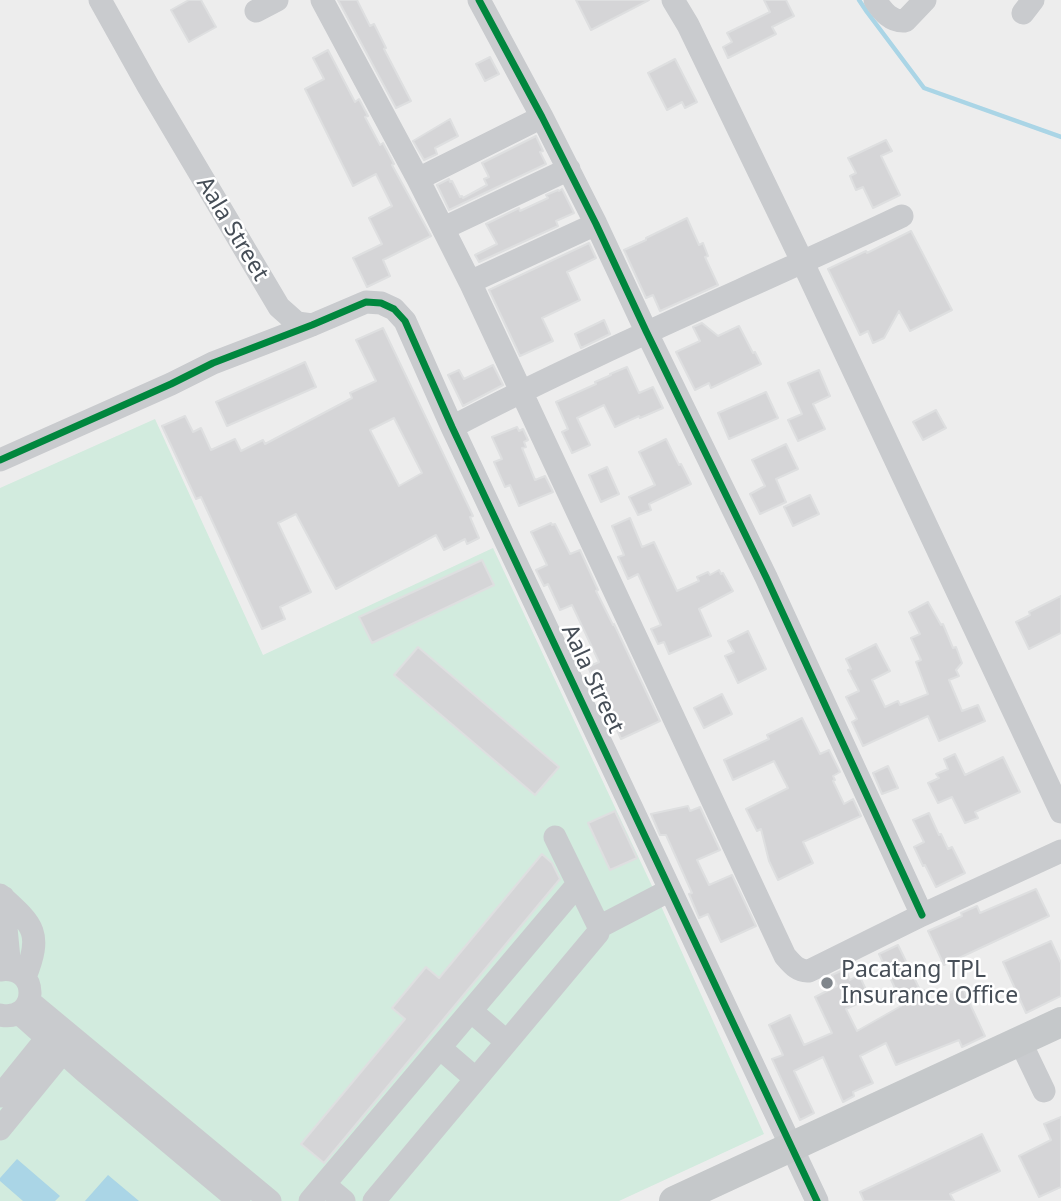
<!DOCTYPE html>
<style>
body{margin:0}
canvas{display:block;background:#ededed}
</style>
<canvas width="1061" height="1201"></canvas>
<script>
const context = document.querySelector('canvas').getContext('2d');
context.lineJoin = 'round';
function paint(path, color) { context.fillStyle = color; context.fill(path, 'evenodd'); }
function stroke(path, color, width, dash) { context.strokeStyle = color; context.lineWidth = width; context.lineCap = dash ? 'butt' : 'round'; context.setLineDash(dash || []); context.stroke(path); }
function drawText(font, color, halo, rows, align = 'center') {
  context.font = font + ' "Noto Sans",sans-serif'; context.lineWidth = 5; context.setLineDash([]); context.textBaseline = 'middle'; context.strokeStyle = halo; context.fillStyle = color; for (const [text, x, y, turn = 0] of rows) {
    context.save(); context.translate(x, y); context.rotate((+turn || 0) * Math.PI / 180); context.textAlign = isNaN(turn) ? turn : align; if (halo) context.strokeText(text, 0, 0); context.fillText(text, 0, 0); context.restore();
  }
}
const green = new Path2D(`
 M155,419L263,655L493,548L652,886L764,1134L619,1201H0V488Z`);
const water = new Path2D(`
 M17,1159L60,1196L55,1201H23L0,1181V1178Z
 M108,1175L139,1201H85Z`);
const stream = new Path2D(`
 M859,0L867,12L924,88L1061,137`);
const building = new Path2D(`
 M189,0H201L216,27L189,42L171,10Z
 M338,0H357L370,26L374,24L386,48L384,49L411,101L396,108Z
 M576,0H649L591,30Z
 M764,0H786L794,16L772,27L776,34L728,58L723,47L732,42L727,33L770,12Z
 M328,50L355,102L359,99L368,116L365,117L380,145L383,143L394,164L392,165L431,236L383,260L390,276L367,287L353,258L382,244L369,218L392,206L376,174L353,186L305,89L324,79L313,58Z
 M490,57L499,74L485,81L476,64Z
 M675,59L697,102L685,108L682,102L667,110L648,73Z
 M450,119L458,136L435,148L437,154L424,160L413,141Z
 M536,136L543,151L540,152L546,164L449,210L437,185L449,179L450,182L452,181L460,197L462,196L463,198L487,185L484,179L489,177L482,163Z
 M886,140L892,151L881,156L900,195L873,208L863,187L856,190L850,176L856,173L848,158Z
 M562,189L574,213L556,221L558,226L479,262L475,255L497,244L486,224L519,208L520,211L548,198L546,195L558,190L559,191Z
 M687,218L699,245L703,243L708,256L705,257L718,285L660,311L653,295L646,298L624,250L646,240V238Z
 M911,231L952,310L910,331L899,311L884,338L873,343L868,331L860,335L828,269L866,251L867,253Z
 M589,243L596,258L567,272L580,300L542,318L553,341L520,356L489,290Z
 M604,320L610,334L581,348L575,334Z
 M702,323L718,336L739,326L753,353L755,352L761,364L711,388L709,383L695,390L676,352L700,341L693,327Z
 M383,328L473,516L470,517L479,538L467,544L465,539L444,550L436,535L336,589L296,514L278,523L311,592L280,607L285,619L262,629L201,497L196,499L162,426L185,416L193,432L201,428L211,450L235,439L241,451L263,440L265,444L352,398L350,393L376,381L356,340ZM394,418L422,473L399,486L370,430Z
 M305,362L316,387L227,426L216,402Z
 M493,365L503,385L463,406L448,375L459,370L464,379Z
 M627,367L639,393L653,387L663,408L640,418L639,416L615,427L604,405L577,418L590,445L572,453L562,432L568,429L556,402L596,384L595,382L611,375L610,374Z
 M819,370L830,396L813,404L825,429L798,441L788,420L802,414L788,383Z
 M766,392L778,418L729,439L718,413Z
 M936,410L946,428L923,440L913,422Z
 M517,427L519,431L523,429L528,440L524,442L526,447L522,448L535,480L545,476L553,492L519,506L510,485L505,487L494,462L502,459L492,437Z
 M666,439L679,465L681,464L691,484L649,504L651,510L638,515L629,497L655,485L639,452Z
 M786,444L798,469L776,479L786,502L760,514L750,494L765,486L752,460Z
 M607,467L619,494L601,502L589,475Z
 M810,495L819,514L793,526L784,507Z
 M630,518L642,547L654,542L677,591L699,581L697,577L708,572L710,575L719,570L721,574L723,573L733,591L699,609L711,636L669,654L664,642L658,644L651,629L661,625L638,574L628,579L618,557L624,555L612,526Z
 M551,523L552,525L555,524L570,554L580,550L598,590L596,591L613,625L614,624L660,721L621,739L588,667L599,662L572,605L560,610L548,584L544,586L536,570L547,565L531,532Z
 M482,560L494,585L372,643L359,617Z
 M1061,596V633L1029,649L1016,622L1030,615L1029,612Z
 M928,602L941,625L943,624L953,648L956,647L962,663L956,670L959,676L949,680L962,711L978,705L985,721L939,741L928,716L863,746L852,722L857,719L846,697L859,691L848,670L851,669L846,659L876,644L890,671L872,680L885,707L898,701L900,705L928,694L916,662L921,660L911,638L920,634L909,612Z
 M748,631L766,669L738,683L725,656L734,652L728,641Z
 M418,647L559,767L535,795L394,675Z
 M722,694L732,714L704,728L694,708Z
 M802,718L820,754L829,750L840,772L833,776L835,780L833,781L844,804L853,799L861,816L803,842L813,863L778,880L769,861L761,829L757,831L746,809L788,788L774,761L733,780L724,760L769,739L767,735Z
 M955,754L965,775L1003,757L1020,792L975,812L978,818L965,823L952,797L938,803L928,783L939,778L936,774L948,769L944,759Z
 M888,766L898,788L882,794L873,773Z
 M688,806L690,811L700,807L720,850L697,860L709,885L732,875L756,926L721,942L708,914L699,918L689,894L692,893L666,835H660L651,814Z
 M615,811L637,858L610,870L588,823Z
 M929,813L939,835L941,834L948,849L952,847L965,873L936,887L925,865L923,866L914,847L924,842L913,820Z
 M542,854L552,863L560,879L324,1163L301,1144L405,1019L392,1008L426,967L439,978Z
 M1036,889L1049,916L944,965L928,931L962,916L961,913L977,906L980,913Z
 M1051,941L1061,963V996L1026,1013L1003,962Z
 M898,945L921,992L924,990L930,1002L962,987L985,1036L962,1047L959,1040L896,1065L886,1043L860,1056L873,1083L853,1092L854,1096L843,1102L823,1057L794,1071L814,1113L800,1120L772,1059L783,1055L769,1025L790,1015L804,1045L832,1033L815,997L837,986L832,975L845,969L850,980L859,975L870,998L846,1009L857,1031L901,1006L899,1002L901,1001L879,954Z
 M1061,1117V1187L1039,1197L1019,1156L1051,1140L1044,1124Z
 M982,1134L1000,1171L950,1194L954,1201H864L860,1192Z`);
const minor = new Path2D(`
 M100,0L148,86L279,307L297,323L312,325
 M322,0L418,179L470,282L785,956C792,964 798,972 809,971L922,915L1061,851
 M479,0L542,117L596,224L646,331L766,577L922,915
 M673,0L688,25L803,263L1061,812
 M875,0C883,12 891,22 905,21L925,0
 M256,11L277,0
 M1023,13L1033,0
 M418,179L542,117
 M444,228L569,169
 M470,282L596,224
 M452,427C599,350 752,287 902,216
 M0,460L171,384L213,363L312,325L366,302L381,303L394,309L405,321L452,427L817,1201
 M555,837L599,927
 M0,895C33,925 43,932 25,977
 M3,897L10,969
 M0,970C41,964 39,1023 0,1015
 M29,1001L270,1201
 M471,1011L507,1042
 M19,1013L85,1072L239,1201
 M1020,1041L1044,1091
 M440,1048L476,1079
 M0,1096L55,1028
 M0,1129L71,1042
 M325,1185L344,1201
 M310,1201L578,884
 M374,1201L598,933L599,927L670,890`);
const major = new Path2D(`
 M674,1201L1061,1022`);
const cycleway = new Path2D(`
 M479,0L542,117L596,224L646,331L766,577L922,915
 M0,460L171,384L213,363L312,325L366,302L381,303L394,309L405,321L452,427L817,1201`);
const markers = [
 [827,983,7,"#80868c"]
];
const streetNames = [
 ["Aala Street",232,229,59],
 ["Aala Street",592,679,65]
];
const poiNames = [
 ["Pacatang TPL",841,970],
 ["Insurance Office",841,996]
];
paint(green, '#d2ebde');
paint(water, '#aad5e6');
stroke(stream, '#aad5e6', 4.5);
paint(building, '#d5d5d7');
stroke(building, '#dedfe0', 2);
stroke(minor, '#c9cbce', 23);
stroke(major, '#c5c8ca', 30);
stroke(cycleway, '#00873e', 7);
for (const [x, y, r, color] of markers) { const dot = new Path2D(); dot.arc(x, y, r, 0, 2 * Math.PI); context.fillStyle = color; context.fill(dot); stroke(dot, '#fff', 2.5); }
drawText('23px', '#464e57', '#fff', streetNames);
drawText('23px', '#464e57', '#fff', poiNames, 'left');
</script>
